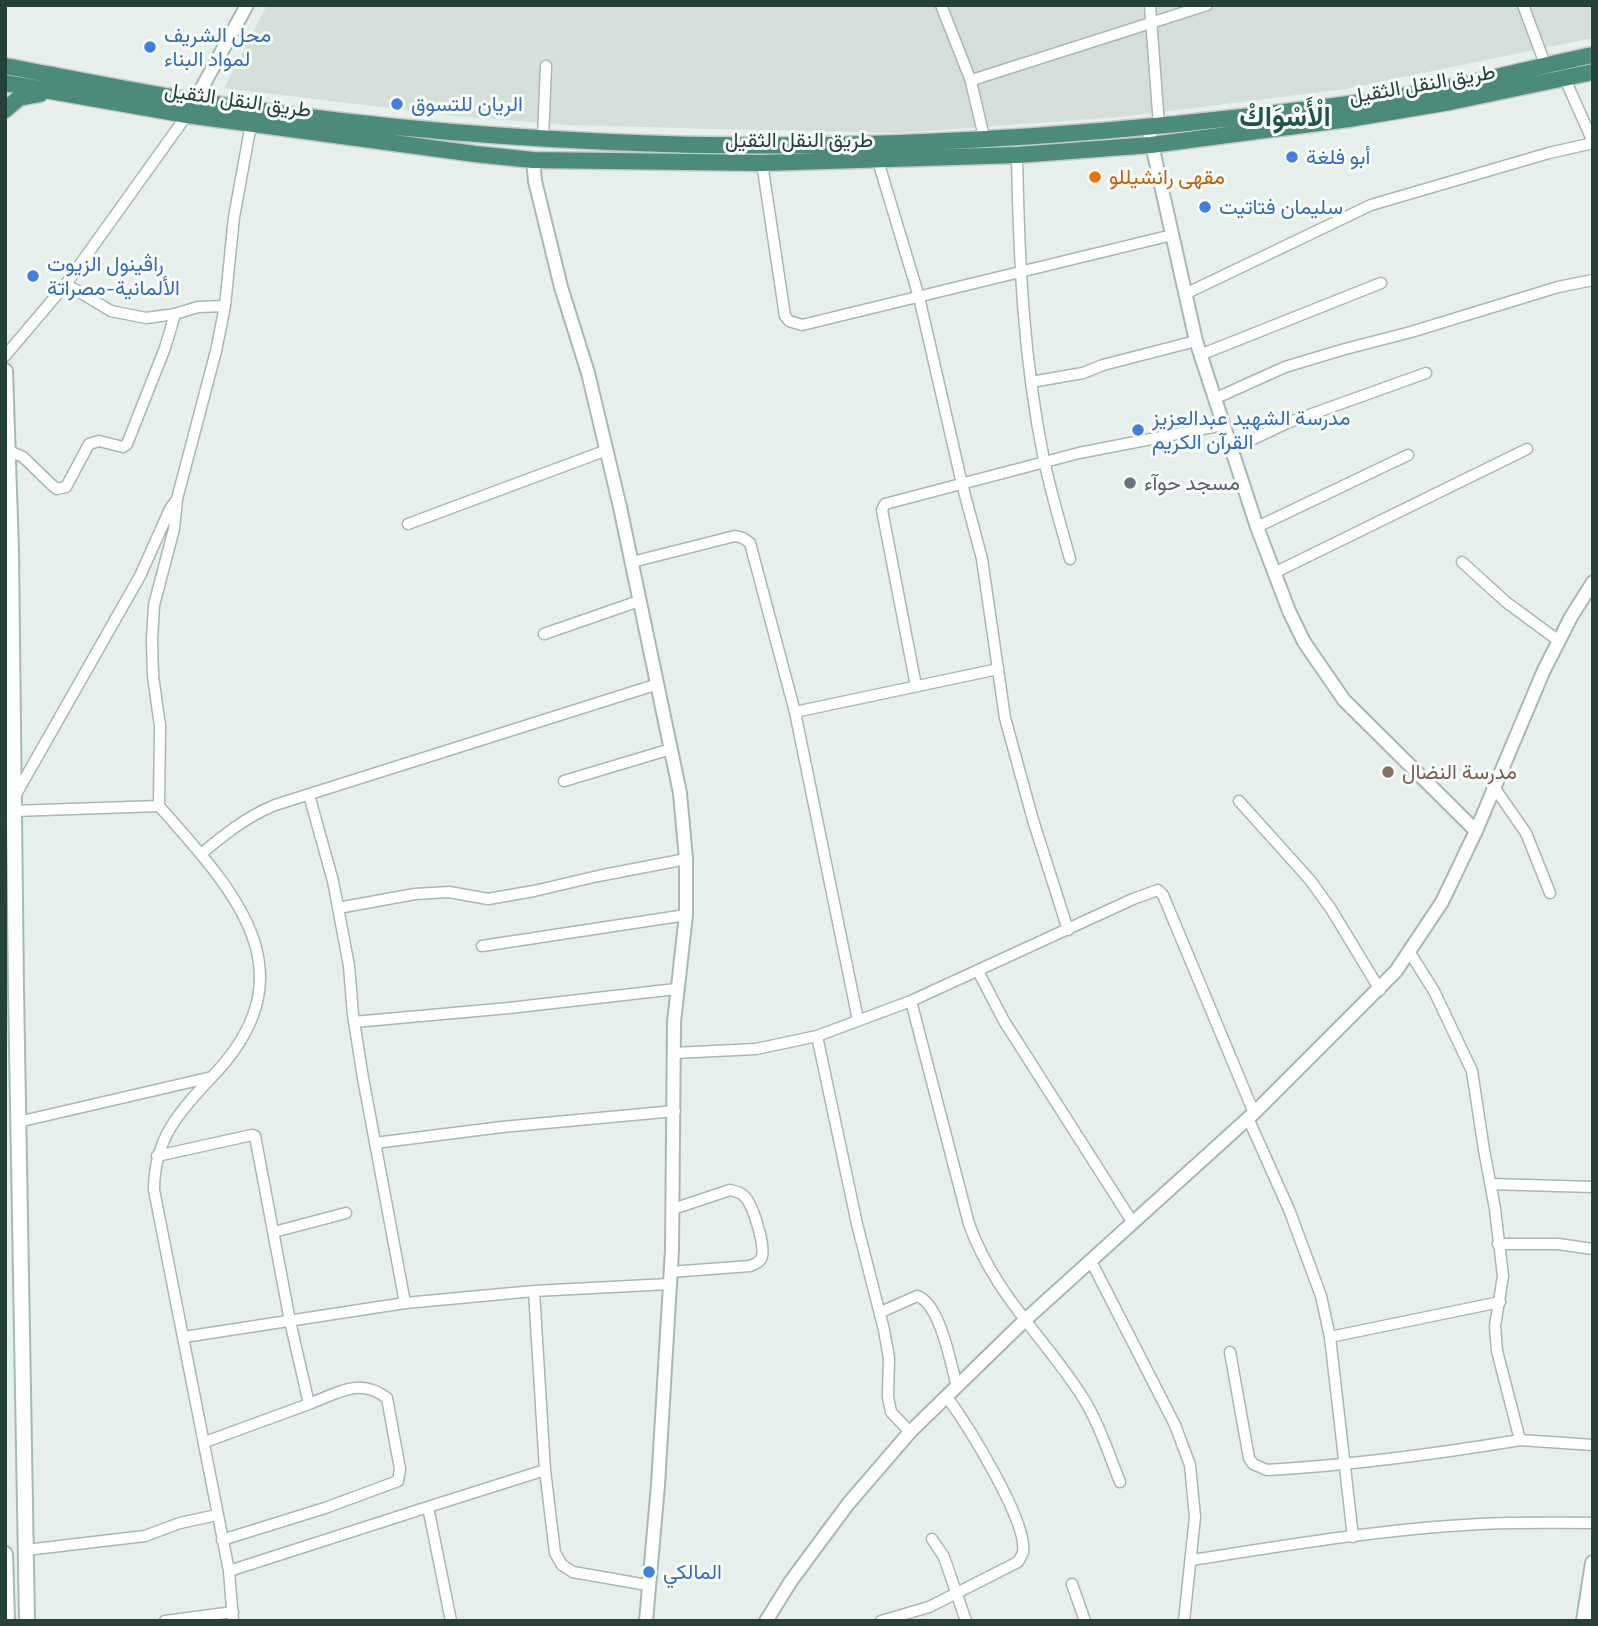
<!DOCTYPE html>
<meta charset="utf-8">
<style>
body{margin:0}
#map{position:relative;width:1598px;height:1626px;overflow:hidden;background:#e6efeb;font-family:"Exo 2",sans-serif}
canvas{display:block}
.frame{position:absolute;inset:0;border:7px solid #24423a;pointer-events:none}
</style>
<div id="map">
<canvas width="1598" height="1626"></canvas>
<div class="frame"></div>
</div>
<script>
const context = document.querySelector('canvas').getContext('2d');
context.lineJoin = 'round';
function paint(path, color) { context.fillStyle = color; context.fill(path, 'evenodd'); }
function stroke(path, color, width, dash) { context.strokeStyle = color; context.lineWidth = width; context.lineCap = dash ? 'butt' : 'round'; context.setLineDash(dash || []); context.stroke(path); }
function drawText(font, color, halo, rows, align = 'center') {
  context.font = font + ' "Exo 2",Vazirmatn,sans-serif'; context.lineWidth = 6; context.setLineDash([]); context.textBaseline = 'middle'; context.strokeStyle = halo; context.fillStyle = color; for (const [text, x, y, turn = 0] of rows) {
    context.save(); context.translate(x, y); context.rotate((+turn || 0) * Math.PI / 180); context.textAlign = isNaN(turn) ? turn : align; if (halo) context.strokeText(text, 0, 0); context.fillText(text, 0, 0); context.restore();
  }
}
const built = new Path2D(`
 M267,5H1593V38L1345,89L1121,117L897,133L681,128L569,125L455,116L224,88Z`);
const minor = new Path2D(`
 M941,5L971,81
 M1150,5L1159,126
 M1523,5L1545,64
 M1565,79L1593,142
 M543,138L546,66
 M985,141L971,82L972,80L1207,5
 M1017,155C1019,260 1023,357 1044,460C1051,493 1061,526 1070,559
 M878,161L919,297L962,484L982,559L1005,718L1033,820L1068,930
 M762,163L785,316L789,321L802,325L1172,235
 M66,284L111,311L146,318L175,314
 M1185,294L1371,205L1549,153L1593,143
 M1200,355L1381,283
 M5,356L66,284L187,115
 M1031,382L1083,373L1103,365L1196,341
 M1214,399L1285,367L1345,349L1411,332L1558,287L1593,280
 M1232,449L1287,423L1426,373
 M7,450L23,457L53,486L57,489L66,487L89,444L99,441L123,447L127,444L165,348L175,314L198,307L225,306
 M408,524L607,450
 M1257,527L1408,455
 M632,562L735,536L743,538L750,543L795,712L858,1020
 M1462,562L1506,602L1559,641
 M1274,573L1527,449
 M544,634L639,601
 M916,686L882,510L885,504L1079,453L1223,425
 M795,712L998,669
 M564,781L671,749
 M1494,787L1526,833L1550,893
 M309,795L333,881L349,966L353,1015L363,1078L405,1303
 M15,796L140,576L170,509L177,499
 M1239,801L1310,880L1331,909L1380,990
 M159,806L160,726L153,676L152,640L154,605L174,529L177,499L216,351L225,306L234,217L251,124
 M14,811L159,806C237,894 313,974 210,1079C178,1113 154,1140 154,1190L229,1571L233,1621
 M201,854C225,834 246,817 275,805L658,684
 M338,908L415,894L449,892L488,899L534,891L598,876L686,859
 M482,946L686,915
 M1410,953L1434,991L1472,1071L1484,1150L1495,1209L1503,1276L1495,1326L1497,1351L1520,1440L1593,1445
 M978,971L1004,1021L1133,1223
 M911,1001L969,1224C994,1293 1041,1334 1080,1393C1098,1420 1108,1452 1120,1482
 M354,1022L509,1008L676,989
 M817,1036L857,1224L884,1330L889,1358L888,1397L891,1412L910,1432
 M674,1053L756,1049L817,1036L911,1001L1133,899L1158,890L1163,895L1254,1113
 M1248,1118L1290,1212L1321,1296L1330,1337L1353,1537
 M18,1122L212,1077
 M375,1143L502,1127L675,1111
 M157,1156L252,1135L255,1136L290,1321L309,1404L205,1442
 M1490,1184L1593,1187
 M274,1232L346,1213
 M1498,1244H1558L1593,1249
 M1091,1261L1175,1425L1190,1465L1195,1517L1184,1621
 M670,1272L750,1266C755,1264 761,1262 762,1256C765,1245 753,1205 745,1197C742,1193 735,1191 730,1190L673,1209
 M534,1291L545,1470L555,1553L562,1565L573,1572L647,1585
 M881,1312L917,1296C940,1303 951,1364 957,1387
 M184,1337L405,1303L534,1291L669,1284
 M1330,1337L1500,1302
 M1230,1352L1249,1458L1253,1464L1267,1470C1353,1465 1436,1454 1520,1440
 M428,1507L545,1470
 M932,1539L944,1557L966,1621
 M222,1540L325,1508L398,1481L400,1469L387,1398C359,1377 338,1393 309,1404
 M26,1550L145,1536L180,1523L217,1515
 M1192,1560C1287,1545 1383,1529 1480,1524C1517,1522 1555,1523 1593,1523
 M229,1571L428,1507L451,1621
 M1072,1584L1085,1621
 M165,1621L233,1612
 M881,1621L929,1607L1018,1562C1019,1560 1023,1554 1023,1552C1028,1521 966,1423 947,1397`);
const tertiary = new Path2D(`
 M192,106L247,5
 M1148,127L1196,341L1257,527L1289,611L1304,642L1344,700L1476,831
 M533,160L535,181L561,287L588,373L620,507L680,793L686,859V915L674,1022L672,1250L658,1485L646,1621
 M766,1621L791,1581L848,1504L910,1432L1024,1321L1254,1113L1396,971L1442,902L1476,831L1544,670L1571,617L1593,582`);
const secondary = new Path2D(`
 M5,371L11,551L16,989L27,1621
 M5,1554L7,1621
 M1584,1621L1593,1563`);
const trunk = new Path2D(`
 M5,66C68,78 131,91 195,101C332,123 472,136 611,142C847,153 1083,138 1317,108C1369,101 1424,94 1475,82C1515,73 1553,63 1593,55
 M5,83L187,115L475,154L533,160L762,163L1017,155L1151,145L1349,119L1450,102L1593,72
 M5,110L19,98L40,94`);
const markers = [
 [150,47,7,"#3f7fe0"],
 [397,104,7,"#3f7fe0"],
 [1292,157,7,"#3f7fe0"],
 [1095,177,7,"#e8710a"],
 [1205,207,7,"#3f7fe0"],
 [33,276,7,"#3f7fe0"],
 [1138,430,7,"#3f7fe0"],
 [1130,483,7,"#6b7280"],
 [1388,772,7,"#8d6e63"],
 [649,1572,7,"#3f7fe0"]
];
const shopNames = [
 ["محل الشريف",164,35],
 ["لمواد البناء",164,59],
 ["الريان للتسوق",411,104],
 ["أبو فلغة",1306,157],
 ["سليمان فتاتيت",1219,207],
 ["راڤينول الزيوت",47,264],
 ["الألمانية-مصراتة",47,288],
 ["مدرسة الشهيد عبدالعزيز",1152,418],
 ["القرآن الكريم",1152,442],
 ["المالكي",663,1572]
];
const streetNames = [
 ["طريق النقل الثقيل",1422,84,-10],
 ["طريق النقل الثقيل",238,100,8],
 ["طريق النقل الثقيل",799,140]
];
const foodNames = [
 ["مقهى رانشيللو",1109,177]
];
const worshipNames = [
 ["مسجد حوآء",1144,483]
];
const educationNames = [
 ["مدرسة النضال",1402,772]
];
const districtNames = [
 ["الْأَسْوَاكْ",1285,117]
];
paint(built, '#d4dfda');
stroke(minor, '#a8b8b2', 13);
stroke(tertiary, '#a8b8b2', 16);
stroke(secondary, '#a4bbb3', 18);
stroke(trunk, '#c2cac8', 19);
stroke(minor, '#fff', 10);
stroke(tertiary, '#fff', 12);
stroke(secondary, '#fff', 14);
stroke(trunk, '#4c8a7c', 16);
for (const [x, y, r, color] of markers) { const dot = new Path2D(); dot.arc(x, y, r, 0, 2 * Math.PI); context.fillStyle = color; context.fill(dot); stroke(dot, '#f7fbf9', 2.5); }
drawText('21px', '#366cbe', '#f7fbf9', shopNames, 'left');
drawText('21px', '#24423a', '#f7fbf9', streetNames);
drawText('21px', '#c56008', '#f7fbf9', foodNames, 'left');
drawText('21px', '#5b616d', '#f7fbf9', worshipNames, 'left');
drawText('21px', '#785e54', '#f7fbf9', educationNames, 'left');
drawText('bold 28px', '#1f5548', '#f7fbf9', districtNames);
</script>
